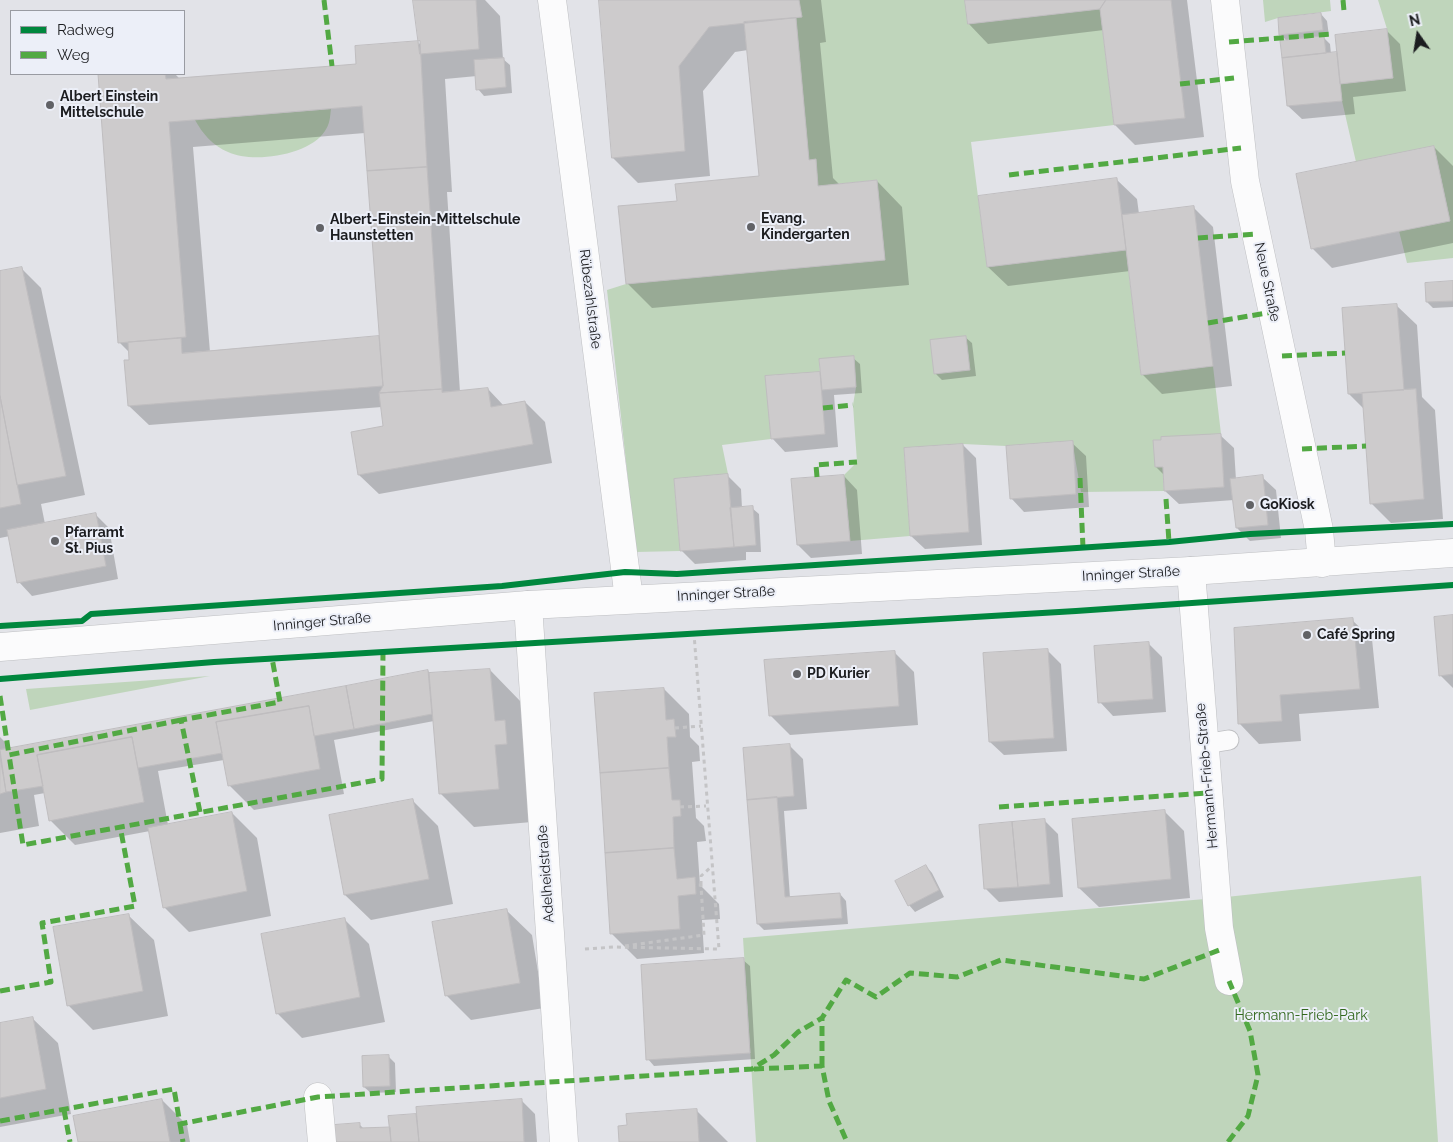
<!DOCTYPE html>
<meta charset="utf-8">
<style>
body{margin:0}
#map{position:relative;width:1453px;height:1142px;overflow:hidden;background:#e2e3e8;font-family:Raleway,sans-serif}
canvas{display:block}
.legend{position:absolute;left:10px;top:10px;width:175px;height:65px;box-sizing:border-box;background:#eceff8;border:1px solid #999ba2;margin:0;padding:6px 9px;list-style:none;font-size:15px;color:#1c1d20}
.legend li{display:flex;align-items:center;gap:10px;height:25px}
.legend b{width:25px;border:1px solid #999ba2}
.north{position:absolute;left:1393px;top:10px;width:50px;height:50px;-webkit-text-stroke:4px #eceff8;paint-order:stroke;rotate:347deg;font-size:14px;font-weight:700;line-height:20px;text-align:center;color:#1c1d20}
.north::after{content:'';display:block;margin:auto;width:18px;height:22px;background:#1c1d20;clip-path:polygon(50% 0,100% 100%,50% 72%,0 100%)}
</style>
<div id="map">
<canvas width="1453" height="1142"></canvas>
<ul class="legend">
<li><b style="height:6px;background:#00873e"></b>Radweg</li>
<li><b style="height:6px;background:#52a943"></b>Weg</li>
</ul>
<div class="north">N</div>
</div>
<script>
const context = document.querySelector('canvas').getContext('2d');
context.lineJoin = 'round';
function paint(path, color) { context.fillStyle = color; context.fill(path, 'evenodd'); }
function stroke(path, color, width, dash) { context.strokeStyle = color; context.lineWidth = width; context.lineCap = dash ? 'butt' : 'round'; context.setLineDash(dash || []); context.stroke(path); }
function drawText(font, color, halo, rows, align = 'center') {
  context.font = font + ' Raleway,sans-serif'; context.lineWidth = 4; context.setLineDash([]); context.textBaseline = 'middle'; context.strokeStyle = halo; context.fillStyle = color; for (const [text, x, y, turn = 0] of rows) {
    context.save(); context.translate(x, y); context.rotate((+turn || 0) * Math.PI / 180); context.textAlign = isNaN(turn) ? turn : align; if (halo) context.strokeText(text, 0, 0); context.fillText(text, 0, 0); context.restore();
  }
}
const green = new Path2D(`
 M799,0H965L968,24L1100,9L1114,125L971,142L987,267L1126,250L1141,375L1213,366L1221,434L1161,440L1164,491L1081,492L1072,441L1006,446L963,444L904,448L910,536L850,541L844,475L857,462L853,405L856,387L854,357L819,360L820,372L766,376L771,439L722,445L728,474L674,479L680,551L636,552L607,290L626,284L885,260L877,180L818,186L816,160H809L796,18L801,16Z
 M1263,0H1330L1331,11L1278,18L1265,22Z
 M1378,0H1453V258L1407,263L1399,231L1450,220L1434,146L1356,162L1342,101L1340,84L1393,78L1387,29Z
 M331,109C330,117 330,124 325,131C310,155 253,164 228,152C213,146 202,133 195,120Z
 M210,676L30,710L26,689Z
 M1421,876L1438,1142H756L743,938L1217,898Z`);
const shadow = new Path2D(`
 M414,0H485L500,16L503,59L510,65L512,93L484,96L478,89L477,76L445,79L452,192H447L460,392L488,389L504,406L525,402L545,422L552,463L379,494L359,475L384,427L382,407L149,425L129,406L130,353L120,343L99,74H175L180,79L358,65L421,43ZM365,133L381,337L210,352L193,147Z
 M601,0H821L826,42L820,43L833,178L840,185L877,181L902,207L909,285L652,308L627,283L678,202L760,178L748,50L735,52L703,91L710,176L638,183L613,158Z
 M966,0H1187L1204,137L1135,145L1115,125L1104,30L988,44L969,24Z
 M1321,14L1327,21L1329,36L1323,37L1330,44L1331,54L1338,53L1387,31L1400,44L1406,91L1353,97L1355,114L1302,119L1288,106L1285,59L1283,57L1287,41L1281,35Z
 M1434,147L1453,166V243L1332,268L1312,248Z
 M1117,180L1137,199L1139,214L1193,207L1213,227L1232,386L1162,394L1142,374L1130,271L1008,286L988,267Z
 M21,268L41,288L85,495L41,504L45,524L95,514L109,528L118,579L32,596L19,582L10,536L0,538V273Z
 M1453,282V307L1433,308L1427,302Z
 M1397,306L1417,325L1422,397L1435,410L1443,519L1391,523L1371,503L1364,409L1349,394Z
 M965,337L972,343L976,376L942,380L936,374L931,341Z
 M853,358L860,364L862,393L834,395L838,447L785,452L772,438L820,373L822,375Z
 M1220,435L1234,448L1236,480L1262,477L1276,490L1281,538L1250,541L1237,528L1234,500L1179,504L1165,491L1164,475L1156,467Z
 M1072,443L1086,456L1089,507L1024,512L1011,498Z
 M963,445L976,458L982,545L925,549L911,536Z
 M727,475L741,489L742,508H752L759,514L761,552H746V560L695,564L681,550Z
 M844,476L857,490L862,554L811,558L798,545Z
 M1453,616V688L1440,675Z
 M1352,620L1372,639L1379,708L1299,714L1301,741L1259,744L1240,724L1235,629Z
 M1148,643L1162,657L1166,712L1113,716L1100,702Z
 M1047,650L1061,664L1067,751L1004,755L990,742Z
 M894,652L914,672L918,725L790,735L770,715Z
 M490,670L523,704L532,822L474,827L440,793L434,721L334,740L344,794L254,810L229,785L224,760L158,771L168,825L232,813L257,838L271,916L189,932L164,907L150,831L75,845L50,820L45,793L34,795L39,826L0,833V737L12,749L428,671L431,674Z
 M664,689L689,714L690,737L699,746L700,761L692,762L696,818L704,826L706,841L697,842L700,885L719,904L720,919L702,920L704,953L637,959L611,933Z
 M790,746L803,759L807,809L784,811L790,898L840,894L846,901L848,924L764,930L758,924L745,749Z
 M413,801L438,826L453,904L371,920L345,895L331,816Z
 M1165,812L1184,831L1190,898L1099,907L1079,888Z
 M1044,820L1058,834L1063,897L999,902L986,889Z
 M926,866L932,873L944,897L915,912L909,905Z
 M506,910L532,935L544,1008L471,1020L446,995Z
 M128,915L154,940L168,1016L93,1030L68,1005Z
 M344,919L369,944L385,1022L302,1038L277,1013Z
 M743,960L750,966L755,1059L654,1066L648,1059Z
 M32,1018L58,1043L71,1114L0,1127V1024Z
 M389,1057L395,1063L396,1092L371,1093L364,1087Z
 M162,1100L187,1125L190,1142H79Z
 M522,1101L535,1114L537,1142H336L360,1125L364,1129L391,1128L416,1115L418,1117Z
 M696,1110L728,1142H620Z`);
const building = new Path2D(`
 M413,0H476L479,49L420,54Z
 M599,0H799L802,17L709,27L679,66L685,151L612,158Z
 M965,0H1106L1100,9L968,24Z
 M1106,0H1171L1185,118L1114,125L1100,9Z
 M1321,13L1323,30L1279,35L1278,18Z
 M796,18L809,160L816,159L818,186L877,180L885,260L626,284L618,206L677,201L675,184L759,176L744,22Z
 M1387,29L1393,78L1340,84L1335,35Z
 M1324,36L1326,53L1282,58L1280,41Z
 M420,41L427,167L367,171L362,106L169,122L186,337L118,343L98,74H165L166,79L332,66L356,64L355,46Z
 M1337,52L1342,101L1287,106L1282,58Z
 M504,58L506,87L476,90L474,60Z
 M1434,146L1450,221L1311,249L1296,174Z
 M427,167L442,389L379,393L383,386L367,171Z
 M1117,178L1126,250L987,267L978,196Z
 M1194,206L1213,366L1141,375L1122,215Z
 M22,267L66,476L17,485L0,396V271Z
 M1453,281V301L1426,302L1425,283Z
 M1397,304L1404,390L1348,394L1342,308Z
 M379,336L383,386L128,406L124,360H129L128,342L181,338L182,353Z
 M966,336L970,370L934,374L930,340Z
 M854,356L856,387L822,390L819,359Z
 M820,372L825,434L771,439L765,376Z
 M488,388L491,407L525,401L533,444L358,475L351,432L383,426L379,393L442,389V392Z
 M1416,389L1424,499L1370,504L1362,393Z
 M0,396L21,504L0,508Z
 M1221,434L1224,487L1164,491L1163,467H1155L1153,440H1161V437Z
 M1073,441L1076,494L1010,499L1006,446Z
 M963,444L969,532L910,536L904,448Z
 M728,474L734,547L680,551L674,479Z
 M844,475L850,541L797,545L791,479Z
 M1263,475L1268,525L1236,528L1230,479Z
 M753,506L756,545L734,547L730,508Z
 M96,513L106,566L17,583L7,530Z
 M1453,615V674L1439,676L1434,617Z
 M1353,618L1360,689L1280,695L1282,721L1238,724L1234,628Z
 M1149,642L1153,699L1098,703L1094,646Z
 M1048,649L1054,738L989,742L983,653Z
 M895,651L899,706L769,716L764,660Z
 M490,669L495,721L505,720L507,744L495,745L499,789L439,794L429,673Z
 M428,670L432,714L354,729L346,686Z
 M346,686L354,729L314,736L309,706L216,722L222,753L138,768L132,737L37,755L43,786L6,792L0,750Z
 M664,688L666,720L674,719L676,737H667L669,768L600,773L594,693Z
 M309,706L320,769L228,786L216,722Z
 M132,737L144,802L49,821L37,755Z
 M790,744L794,796L747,800L743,748Z
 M0,757L6,792L0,794Z
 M669,768L672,800H680L681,816L673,817L674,848L605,853L600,773Z
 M777,797L785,897L840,893L842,918L757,924L747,800Z
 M413,799L429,879L344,895L329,815Z
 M1165,810L1171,879L1078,888L1072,819Z
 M232,812L247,891L163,908L148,828Z
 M1045,819L1050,884L1018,887L1012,822Z
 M1012,822L1018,887L984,889L979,825Z
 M674,848L677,879L695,877L696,894L678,896L680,929L610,934L605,853Z
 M926,865L939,890L908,906L895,881Z
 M507,909L520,983L445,996L432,922Z
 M129,914L143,991L67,1006L53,927Z
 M345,918L360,997L276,1014L261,934Z
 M744,958L750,1053L646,1060L641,965Z
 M33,1017L46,1089L0,1098V1023Z
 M389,1055L390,1086L363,1087L362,1056Z
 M162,1099L170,1142H78L73,1116Z
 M522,1099L524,1142H419L416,1107Z
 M697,1109L699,1142H619L618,1126L627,1125L626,1114Z
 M416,1114L419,1142H391L388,1116Z
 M360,1123V1128L390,1127L391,1142H335L334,1125Z`);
const path = new Path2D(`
 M675,728L701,726
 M680,807L706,806
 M701,885V876L711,867
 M625,946L704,935L701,885H695
 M585,949L614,947L719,949L694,634`);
const lane = new Path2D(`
 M1204,744L1229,740`);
const street = new Path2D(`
 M552,0L629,599
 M1225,0L1245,181L1319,530L1322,563
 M1191,571L1219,928L1229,981
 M528,605L564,1142
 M318,1097L322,1142`);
const secondary = new Path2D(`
 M0,647L528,605L1191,571L1453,553`);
const quiet = new Path2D(`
 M324,0L332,66
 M1343,0L1344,11
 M1229,42L1331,34
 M1180,84L1234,78
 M1009,175L1241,148
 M1198,238L1256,234
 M1208,323L1273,312
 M1282,356L1345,353
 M823,408L853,405
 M1302,449L1366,446
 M817,477L816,465L857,462
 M1080,478L1083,548
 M1166,499L1169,542
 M0,696L9,755
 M181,720L9,755L23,845L382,779L383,652
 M999,807L1208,793
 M200,812L181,720L280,702L272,658
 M0,991L51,982L42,923L135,906L120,826
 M822,1066V1018
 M754,1069L822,1066L829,1101L847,1142
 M64,1110L70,1142
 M0,1121L174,1089L180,1124L318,1097L752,1069L774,1055L798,1032L822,1018L846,980L876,997L910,973L957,977L1001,960L1144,979L1222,949
 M180,1124L183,1142
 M1228,1142L1248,1116L1258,1075L1250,1031L1229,981`);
const cycleway = new Path2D(`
 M0,626L82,621L91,614L502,586L625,572L677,574L1169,542L1250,534L1453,524
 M0,679L214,662L1076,611L1453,585`);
const markers = [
 [50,105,5,"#616266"],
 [751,227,5,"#616266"],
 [320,228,5,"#616266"],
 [1250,505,5,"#616266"],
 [55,541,5,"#616266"],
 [1307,635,5,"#616266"],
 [797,674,5,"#616266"]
];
const poiNames = [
 ["Albert Einstein",60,97],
 ["Mittelschule",60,113],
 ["Evang.",761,219],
 ["Kindergarten",761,235],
 ["Albert-Einstein-Mittelschule",330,220],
 ["Haunstetten",330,236],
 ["GoKiosk",1260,505],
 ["Pfarramt",65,533],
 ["St. Pius",65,549],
 ["Café Spring",1317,635],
 ["PD Kurier",807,674]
];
const streetNames = [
 ["Neue Straße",1267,282,78],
 ["Rübezahlstraße",590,299,83],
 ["Inninger Straße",1131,574,-3],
 ["Inninger Straße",726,594,-3],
 ["Inninger Straße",322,622,-5],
 ["Hermann-Frieb-Straße",1207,776,-95],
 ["Adelheidstraße",546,874,-94]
];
const parkNames = [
 ["Hermann-Frieb-Park",1301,1016]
];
paint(green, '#bfd5bb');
paint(shadow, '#0003');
paint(building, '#cdcbcc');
stroke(building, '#bfbdbf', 1);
stroke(lane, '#bebfc2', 21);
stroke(street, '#bebfc2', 29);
stroke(secondary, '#bebfc2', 29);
stroke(path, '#c4c4c6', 3, [4, 4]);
stroke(lane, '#fbfbfc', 19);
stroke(street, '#fbfbfc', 28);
stroke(secondary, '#fbfbfc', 28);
stroke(quiet, '#52a943', 5, [10, 5]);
stroke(cycleway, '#00873e', 6);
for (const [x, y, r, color] of markers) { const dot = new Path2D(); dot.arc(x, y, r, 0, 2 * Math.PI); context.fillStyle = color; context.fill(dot); stroke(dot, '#eceff8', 2); }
drawText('bold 14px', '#1c1d20', '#eceff8', poiNames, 'left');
drawText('14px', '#1c1d20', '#eceff8', streetNames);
drawText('14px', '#31671c', '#eceff8', parkNames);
</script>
